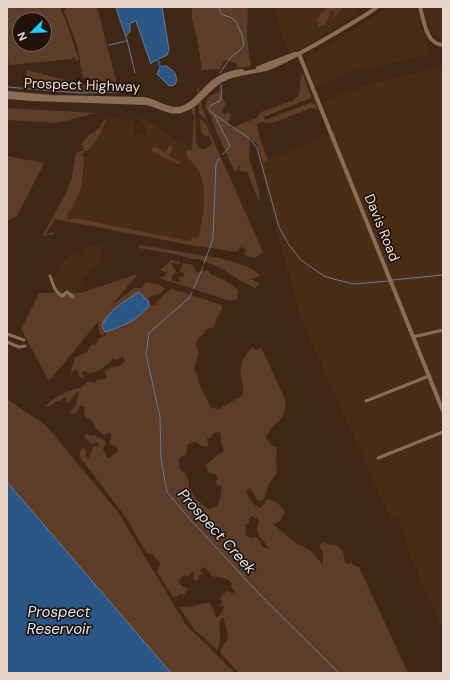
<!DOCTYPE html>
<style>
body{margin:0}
#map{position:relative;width:450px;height:680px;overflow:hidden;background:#402614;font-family:"DM Sans",sans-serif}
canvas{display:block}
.frame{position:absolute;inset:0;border:8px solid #e9d7cc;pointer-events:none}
.north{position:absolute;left:12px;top:12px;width:40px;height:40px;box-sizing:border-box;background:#1f130b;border:1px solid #706158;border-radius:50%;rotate:246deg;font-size:11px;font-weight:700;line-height:16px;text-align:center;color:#e9d7cc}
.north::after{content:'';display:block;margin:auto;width:14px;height:18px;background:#22c9fd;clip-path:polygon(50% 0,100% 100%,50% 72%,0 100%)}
</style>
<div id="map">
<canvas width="450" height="680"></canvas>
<div class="frame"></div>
<div class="north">N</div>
</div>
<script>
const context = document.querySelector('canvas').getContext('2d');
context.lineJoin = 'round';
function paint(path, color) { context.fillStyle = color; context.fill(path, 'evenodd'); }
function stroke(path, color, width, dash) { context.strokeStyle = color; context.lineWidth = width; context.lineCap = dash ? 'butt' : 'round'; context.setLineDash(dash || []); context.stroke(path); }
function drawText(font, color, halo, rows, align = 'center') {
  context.font = font + ' "DM Sans",sans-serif'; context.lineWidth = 3.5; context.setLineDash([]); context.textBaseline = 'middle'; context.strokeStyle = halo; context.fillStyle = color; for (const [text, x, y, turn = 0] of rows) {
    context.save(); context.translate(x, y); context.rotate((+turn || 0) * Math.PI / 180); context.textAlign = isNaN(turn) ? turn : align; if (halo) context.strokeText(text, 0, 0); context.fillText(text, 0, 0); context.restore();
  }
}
const built = new Path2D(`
 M274,7H355L356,14L306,46L290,52L284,40Z
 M389,7H415L430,54L347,73L316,87L306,60L307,57Z
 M423,7H443V40L436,38L432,35Z
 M443,67V624L440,623L407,550L409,547L397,518L391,520L300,317L259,164L334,132L322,101L369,84Z
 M137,115L152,123L176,140L187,145H192V151L188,150L199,173L204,193L205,211L199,237L189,241L76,218L68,220L67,214L71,210L82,187L84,160L109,118L125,119L133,121L135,134L146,135L143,124Z
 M93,245L102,247L99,264L95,268L91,269L76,291L77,292L72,299L56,295L51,287L55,285L54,281L60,267L70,253L84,257L85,246Z`);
const green = new Path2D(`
 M7,7L8,9L9,7H61V11L64,16L79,60L76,61L74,57L72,59L9,65L7,56ZM20,20H44V44H20Z
 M65,7H97L117,84L83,77L77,45L64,11H67Z
 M192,7H237L238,9C242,7 244,6 248,9L247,39L251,66L236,68L237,63L225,60L219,69L202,70L197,39L192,19Z
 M328,7H343L333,18L334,11L331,10C329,18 327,26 317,27L319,22L316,20Z
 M27,70L99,89L90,93L26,86Z
 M303,74L311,96V98L264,117L265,120L310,103L316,104L317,109L311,108L273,123L262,122L257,124L260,139L268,160L263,163L257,144L252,140L251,137L249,140C251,146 249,151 249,156C252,172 260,186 260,202C254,192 252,182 247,172L239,171L241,163L235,173L214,126L211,116L205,107L208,97L219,92V85L223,99L226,104L222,111L224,115L228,112L231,115L228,123L231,128L256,118L261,112L292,101L299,95L301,76Z
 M198,85L202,107L213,135L206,120L199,113V101L197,90Z
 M195,106L196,143C200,153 206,150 212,143L209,136H205L201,132L200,121L201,119L206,124L263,252L255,258L244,255L246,249L241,247L237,252L190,245L55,219L46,234L55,232L54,234L42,236L65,195L72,177L76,153L84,150L82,144C85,139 89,133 95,132L96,130L101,127L102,122L107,119L97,139L89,150L85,151L81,156H84L82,187L71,210L67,214L68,220L76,218L189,241L192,238L199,237C204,213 211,174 187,158V150H192L194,117L191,109Z
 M7,108L96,113L57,123L7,120Z
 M170,144L173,147L169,156L178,161L182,160L178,164L152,151L151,149L154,146L165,153Z
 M7,156L44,163L17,216L7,221Z
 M140,245L224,259L251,268L261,276L251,279L260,284L255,288L241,281L221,268L199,259H192L174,254L139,248Z
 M171,260L179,261L180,264L172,263V266L176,271L172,276V281L181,282L178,276L182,278L185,274L180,271L183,263L193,265L196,272L205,271L206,270L209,271L210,274L224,280L238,290L237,299L230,301L159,278L164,277L168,271L165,272L160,270Z
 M138,274L112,305L134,288H142L146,282L160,285L165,289L161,293L150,296L148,299L151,305H154C158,300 167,291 172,289L222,305V309L216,319L214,327L205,330L204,334L198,338L196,345L199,353C196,358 197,364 194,369L198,377L199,383L211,408L219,409L243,395C244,390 243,387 242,382C239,367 241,357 253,347L256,350L261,347L285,399C288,423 271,421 266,438L271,445L277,448L276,460L277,473L269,484L264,499L259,502L250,488L246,490C248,498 252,505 261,508L267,499C276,501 280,504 285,512L280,521L273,524L296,543L310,550L323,565V552L319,546L322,543L325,542L326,544L336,545L343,551L345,563L349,565L350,562L355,566L359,567L408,673H239L221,654V648C223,645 225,643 227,640C230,633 224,626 224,618L221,619C217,629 224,641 217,650L194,629L179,607L195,606L205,603H210L213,608L216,618C219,616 223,612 224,607L220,605L223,601L220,599L226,591L233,593L235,592L231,587L232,584C228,577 219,578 212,576L205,567L201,569L200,571L203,572L202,575H198L199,578L197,581L193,580L194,571L191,572L188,577L184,575L178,582L181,585L190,590L187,591L183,595L179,594V596L173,597L157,572L160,563L153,555L146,553L127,519L79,456L81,450L83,447L86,452V457L89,459L90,454L92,452V448L94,446L97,447L99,445L98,442L92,444L84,437L86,433L91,436L95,435L99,438L104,439L106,443L103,449L108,459L118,451L116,447L110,444L109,440L111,439V433L104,435L96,429L93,422L84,415V412L85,407L83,406H80C77,410 79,414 73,414L70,412L76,405L79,392L75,394L69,403L66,402L67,397C61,400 53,402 48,407L46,406C52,397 68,391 78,388L80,389L88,381L95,383L97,380L106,378L107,376L104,372C110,365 118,370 125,361L122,356L117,360L114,359L111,360V362L98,371L87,374L88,372L84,371L82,373L84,379L81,378L76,369L71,373C71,367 75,364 74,358L87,352L92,344L95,345L100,338L105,336L107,332L125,326H102L105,332L104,335H101L99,331L98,322L49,381L21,329L39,293H80ZM217,432L221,433V444L224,451L217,455L206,465L207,471L212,474H215L218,478L215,481L218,486H222L219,504L212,508L208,509L196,499L188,485L189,482L184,471L182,472L180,470L179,459L186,454L188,444L195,442L202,446H208L207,438H211L213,434ZM252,516L259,520L257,529L259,536L269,548H264L261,546L260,541L256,537L251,538L246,536L245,524L249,523V518Z
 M7,399L45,425L54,435L118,512L186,625L222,660L235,673H171L7,482Z`);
const water = new Path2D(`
 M116,7H162L169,50L167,55L154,61L151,64L136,21L130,23V31L126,36Z
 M166,66C173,70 178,74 176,83L173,86L168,85L157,74L160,67Z
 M139,292L148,301L149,306C137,320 122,327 105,332L102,326C107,311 124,302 137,293Z
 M7,482L171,673H7Z`);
const stream = new Path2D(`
 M219,7L221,14L232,18L236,22L242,35L244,45L241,49L230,58L220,73
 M126,36L135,73
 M109,45L127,41
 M221,85L222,92L220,101L211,105L209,108L210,111L214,114L230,146L223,154
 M7,87L81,93L119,92
 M214,114L250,139L257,148L279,227L289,245L301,260L324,276L337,280L354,284L389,281
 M204,263L213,239L216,163L220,158
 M392,280L443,275
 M194,288L203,267
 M192,292L190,297L149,333L146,354L160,417L161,459L167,492L188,517L263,598L339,673`);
const canal = new Path2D(`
 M158,59L160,67`);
const street = new Path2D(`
 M50,276C53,283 54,292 62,296L67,292L73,297
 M7,334L24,340
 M413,337L443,330
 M7,342L19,347L25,346
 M366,401L429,376
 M378,458L443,432`);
const secondary = new Path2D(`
 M420,7C424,21 426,44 443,45
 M299,54L443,411
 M258,68L294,54H299
 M7,93L52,97L143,99C155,100 164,109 176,109C191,109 202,91 213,82C221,76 231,72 242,71
 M7,97L31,99L146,103C159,105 168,114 181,111C198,107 207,88 222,80C236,72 253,73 269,68C295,57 319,43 344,28C355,21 367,15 377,7`);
const streetNames = [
 ["Prospect Highway",82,86,2],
 ["Davis Road",381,228,68]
];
const waterNames = [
 ["Prospect Creek",216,532,48],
 ["Prospect",59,613],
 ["Reservoir",59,630]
];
paint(built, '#4a2b13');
paint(green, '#5d3d27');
paint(water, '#2a5786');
stroke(water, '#637d9b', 1);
stroke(stream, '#637d9b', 1);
stroke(canal, '#2a5786', 2.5);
stroke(street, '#8a6c57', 3);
stroke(secondary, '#8a6c57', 4);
drawText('14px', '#e9d7cc', '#1f130b', streetNames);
drawText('italic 15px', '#d8e5f4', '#1f130b', waterNames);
</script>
